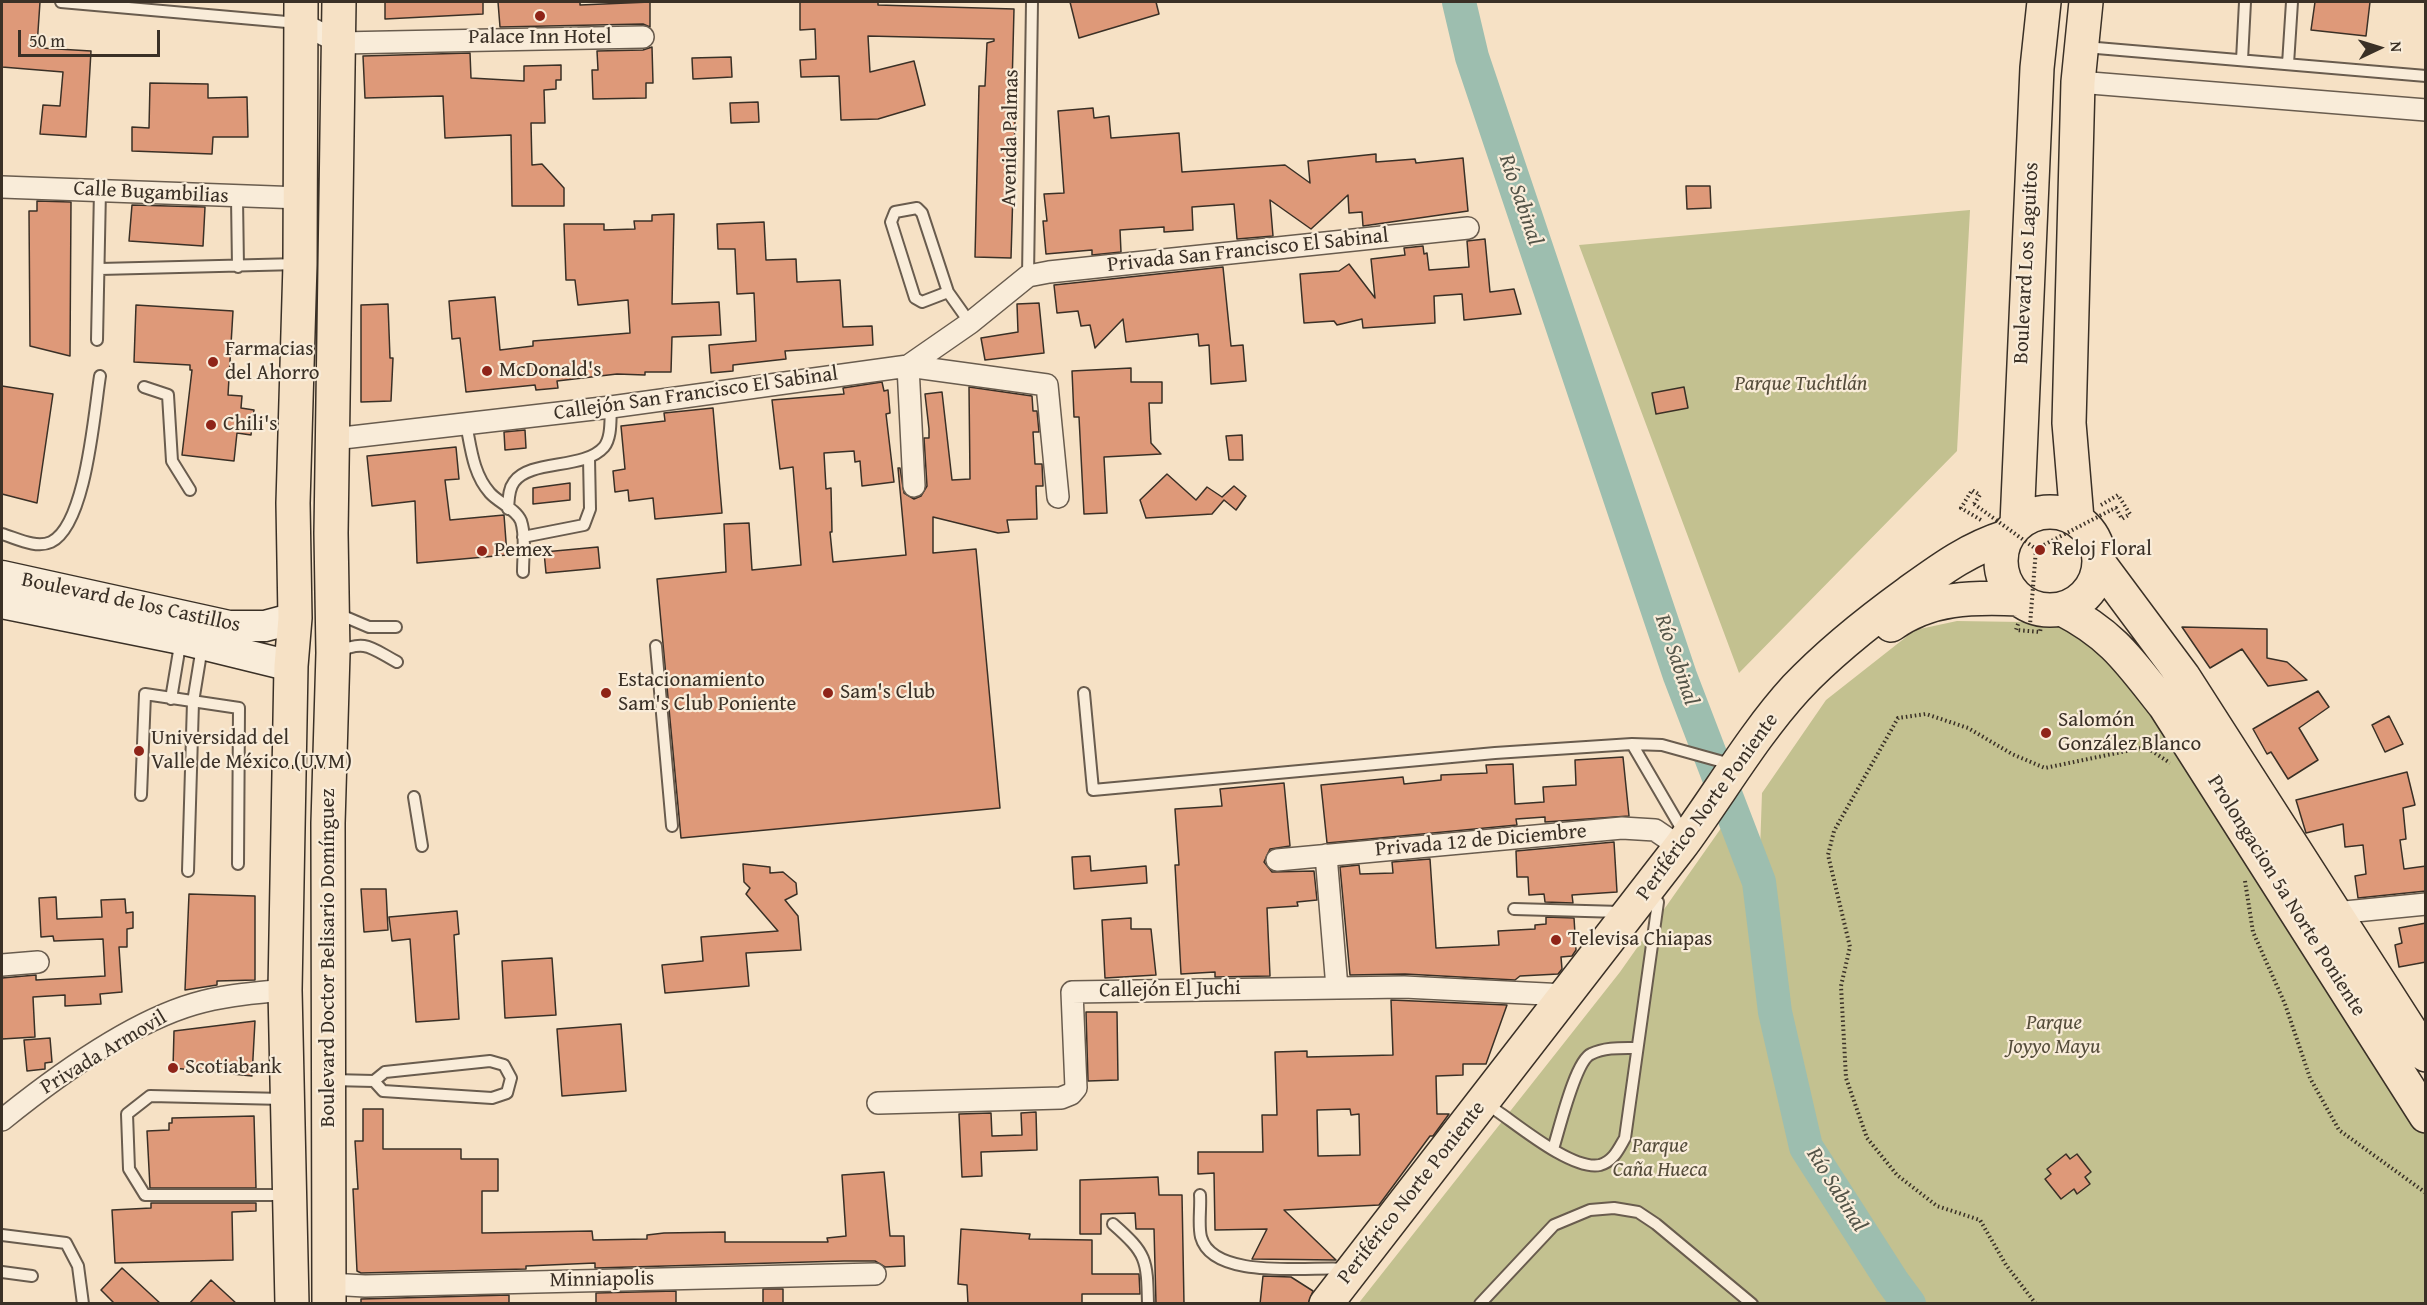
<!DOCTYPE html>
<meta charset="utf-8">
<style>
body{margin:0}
#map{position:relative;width:2427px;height:1305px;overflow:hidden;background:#f6e1c5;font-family:"Gentium Book Plus",serif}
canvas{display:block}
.frame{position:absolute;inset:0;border:3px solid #3a3026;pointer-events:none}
.north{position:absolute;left:2349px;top:18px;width:60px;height:60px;-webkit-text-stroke:4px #f9ecd9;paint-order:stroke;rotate:86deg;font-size:16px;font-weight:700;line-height:24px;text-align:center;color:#3a3026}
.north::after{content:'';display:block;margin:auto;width:21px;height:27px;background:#3a3026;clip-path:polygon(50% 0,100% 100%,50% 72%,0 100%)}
.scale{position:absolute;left:18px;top:30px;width:142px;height:27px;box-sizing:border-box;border:3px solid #3a3026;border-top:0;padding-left:8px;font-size:18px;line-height:21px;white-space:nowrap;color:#3a3026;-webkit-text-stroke:4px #f9ecd9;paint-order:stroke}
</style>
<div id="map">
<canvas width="2427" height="1305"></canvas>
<div class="frame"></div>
<div class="north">N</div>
<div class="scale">50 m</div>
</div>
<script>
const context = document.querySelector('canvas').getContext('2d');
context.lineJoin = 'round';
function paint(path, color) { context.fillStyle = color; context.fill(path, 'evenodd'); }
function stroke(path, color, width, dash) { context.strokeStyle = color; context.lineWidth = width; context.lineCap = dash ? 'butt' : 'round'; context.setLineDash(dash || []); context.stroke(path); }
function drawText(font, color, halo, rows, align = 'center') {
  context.font = font + ' "Gentium Book Plus",serif'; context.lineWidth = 4.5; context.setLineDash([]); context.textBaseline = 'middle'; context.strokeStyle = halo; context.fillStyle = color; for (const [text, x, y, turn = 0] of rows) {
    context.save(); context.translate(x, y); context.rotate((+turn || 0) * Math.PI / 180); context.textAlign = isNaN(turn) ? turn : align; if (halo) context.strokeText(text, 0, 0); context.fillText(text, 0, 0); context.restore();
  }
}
const green = new Path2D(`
 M1970,210L1957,451L1739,673L1579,245Z
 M1957,621L2022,622L2081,627L2149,697L2425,1123V1303L1358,1304L1620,972L1724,824L1733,814L1759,880L1762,793L1826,700L1915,630Z`);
const river = new Path2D(`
 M1459,2L1472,57L1680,676L1759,882L1775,1012L1806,1147L1892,1281L1909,1304`);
const building = new Path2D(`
 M2,2H40L37,46L41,48L91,51L86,137L40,134L43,105L60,106L63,72L2,67Z
 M385,2H483V14L385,19Z
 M498,2H580V5L650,2V27L643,24L500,27Z
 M800,2H878V5L1014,9L1012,87H1016L1011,258L975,257L979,86H985L987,43L994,41V39L868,36L870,72L914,61L925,105L878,119L841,120L839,76L801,77L800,60L816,59L815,29L800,30Z
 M1070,2H1156L1159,14L1079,38Z
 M2315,2H2370L2366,36L2311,30Z
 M652,47L653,83H646V98L593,99L592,70H598L597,51L643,50Z
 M470,53L471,78L524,81V66L561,65V80H556V89L544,90L545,123H531L532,165L542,164L564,188V206H512L511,135L445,138L443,96L365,98L363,56Z
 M731,57L732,77L693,79L692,58Z
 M150,83L208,84V98L247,97L248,137H213L212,154L132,151V127L149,128Z
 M758,102L759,122L731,123L730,103Z
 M1093,108L1094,118L1109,116L1111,138L1179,133L1182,172L1285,165L1310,183L1308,161L1376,154V162L1415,159L1416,163L1463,158L1468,211L1363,226L1362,212L1349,213L1348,195L1311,229L1270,200L1273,236L1237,239L1234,204L1192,207L1193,230L1164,232V227L1120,230L1121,252L1092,255V250L1046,254L1043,221H1047L1044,194L1064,193L1058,111Z
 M1686,186H1710L1711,208L1687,209Z
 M37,201L71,202L70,356L30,346L29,211H37Z
 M132,205L205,207L203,246L129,241Z
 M674,214L672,304L719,302L721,335L672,337L671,372H645V375L617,374L557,381L558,388L536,390L535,385L466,392L460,338L452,339L449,301L495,297L500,350L533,346V341L630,333L628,300L578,305L575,280H566L564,224H604V230L635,229L634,221H652V215Z
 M764,222L766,260L796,259L797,282L840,280L843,327L872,326L873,345L785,351L786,359L733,365V371L711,373L709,345L756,341L754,293L737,294L735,249H718L717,224Z
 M1485,239L1490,292L1514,289L1521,314L1464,320L1462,294L1434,296L1435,323L1363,328L1362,319L1337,325L1334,321L1304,323L1300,274L1339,271L1349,264L1375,298L1371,259L1405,255L1404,248L1423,246L1424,254L1427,253L1429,270L1469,267L1467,241Z
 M1223,267L1231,346L1243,345L1246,381L1211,384L1209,345L1199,346L1198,334L1126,342L1123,319L1095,348L1090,325L1081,326L1078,311L1057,313L1054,285Z
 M1039,303L1044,353L985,360L981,338L1018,332L1017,304Z
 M388,304L390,358H393L391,401L361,402V305Z
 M136,305L233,311L228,395L242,396L241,408L254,410L251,435L237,433L234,461L182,455L192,370H190V365L134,362Z
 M1131,368V382H1162V403H1149L1151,443L1161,454L1104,457L1107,513L1084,514L1079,417H1074L1072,371Z
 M882,382L884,391L888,390L890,413L886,414L894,482L862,486L860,461L855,462L854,451L824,453L826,489L831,488L832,532H830L833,562L906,555L898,468H900L904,493L914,499L921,496L927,486L924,438H929V429L925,394L942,392L952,480L970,479L969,387L1032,396L1033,411H1037L1039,432H1033L1035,464H1042L1043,486H1036L1037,519L1007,520L1009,532L998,533L933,517V553L976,549L1000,808L681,838L657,579L726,572L724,524L749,523L752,570L801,565L793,467L780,469L772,400L844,394L843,388Z
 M2,386L53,394L37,503L2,494Z
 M1684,387L1688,408L1656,414L1652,393Z
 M713,408L722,513L655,519L653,498L629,501L628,490L615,492L613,471L625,469L621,426L665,421L664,413Z
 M525,430L526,448L505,450L504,432Z
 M1242,435L1243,460H1229L1226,436Z
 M456,447L459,479L445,480L450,520L504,515L507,555L417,563L415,501L372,506L367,456Z
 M1167,474L1196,500L1207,487L1222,497L1234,486L1246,496L1236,510L1224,500L1212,514L1146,518L1140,500Z
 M570,483V500L533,504V488Z
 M598,547L600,568L546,573L544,552Z
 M2182,627L2267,629V658L2287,662L2307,680L2268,686L2242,649L2210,668Z
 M2318,691L2329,707L2299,728L2318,760L2288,779L2271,752L2267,754L2253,729Z
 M2389,716L2403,744L2385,752L2372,725Z
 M1623,757L1629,816L1545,822V817L1516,819L1517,825L1327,843L1321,785L1403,777L1404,784L1441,780V775L1487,773L1486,765L1513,764L1515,804L1544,802L1543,787L1576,785L1575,760Z
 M2407,772L2415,805L2403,808L2406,839L2400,840L2404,869L2426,866V891L2358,898L2355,876L2366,874L2363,845L2345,847L2343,824L2306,833L2296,800Z
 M1284,783L1290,846L1270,849L1264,862L1272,872L1314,871L1317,900L1297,902L1298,906L1267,908L1270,976L1215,977V972L1181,974L1175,865H1179L1175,809L1222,806L1220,789Z
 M1614,842L1617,892L1572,895L1573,903L1545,902L1544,894L1529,895L1528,877H1517L1516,851Z
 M1090,856L1091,871L1146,866L1147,883L1074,889L1072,857Z
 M1430,859L1436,948L1499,945L1498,931L1535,929V925L1546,924V917L1574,918L1576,950L1572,956L1561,957L1562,969L1558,974L1520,976L1515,980L1405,974L1350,975L1340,867L1359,865L1360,874L1393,873L1392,862Z
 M743,864L770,867V873L783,872L796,883L797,894L785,900L798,916L801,950L746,953L749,986L665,993L662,965L703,961L701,937L778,931L746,894L750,888L744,882Z
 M361,889H386L388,930L364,932Z
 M189,894L255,896V980L217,981V985L185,990Z
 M56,897L57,919L102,917L101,900L125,899L126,913L133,912V928L127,929V947H119L122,992L100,994L101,1004L65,1006V995L33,997L35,1037L2,1039V978L36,975V980L105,976L103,939L54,941L53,936L41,937L39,898Z
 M457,911L459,934L454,935L459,1019L416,1022L410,939L392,941L389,917Z
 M1131,918V929H1151L1156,975L1105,978L1102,920Z
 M2426,923V962L2399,967L2395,945L2402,943L2399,928Z
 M552,958L556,1015L505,1018L502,961Z
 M1391,1000L1507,1005L1486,1064H1463V1075L1436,1076L1437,1114H1449L1433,1136H1430L1379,1205L1284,1210L1336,1260L1252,1259L1267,1229L1215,1230L1214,1173L1198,1174V1152H1263L1262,1115H1277L1275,1052L1307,1051V1057L1393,1055ZM1350,1109L1351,1115L1359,1114L1360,1155L1318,1156L1317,1110Z
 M1086,1012H1117L1118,1080L1088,1081Z
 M255,1021L252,1076L173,1068L174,1031Z
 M621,1024L626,1091L562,1096L557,1029Z
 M50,1038L52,1062L45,1063V1069L27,1071L24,1040Z
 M363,1109H383V1149H461V1159H498V1191H482V1233L592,1231L593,1240L647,1239V1235L664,1233L725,1232V1242H828L827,1238L846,1236L842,1175L884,1172L890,1236H904L905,1266L885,1267L875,1261H844L595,1268V1263L526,1266V1269L361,1273L357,1271L353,1189H358L355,1141H363Z
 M1036,1112L1037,1150L981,1152L982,1176L962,1177L959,1114L991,1113L992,1136L1022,1135L1021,1113Z
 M254,1116L256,1188H150L147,1131L169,1130V1123H172V1118Z
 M2066,1154L2070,1159L2077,1154L2091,1172L2085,1177L2090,1184L2077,1194L2074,1189L2061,1199L2045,1179L2051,1174L2047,1169Z
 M1158,1177L1159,1195H1182L1184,1304H1156L1154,1229H1136L1135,1213L1101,1214V1234H1080V1180Z
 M151,1203H256V1211L232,1212L233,1260L115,1263L112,1210L151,1208Z
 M961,1229L1030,1234L1029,1239L1092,1240V1274H1139L1140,1294H1082V1304H968L967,1285L958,1284Z
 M122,1268L161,1304H115L101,1290Z
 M1263,1276L1291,1277L1313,1291L1308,1304H1260Z
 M211,1280L237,1304H189Z
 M763,1289H783V1304H763Z
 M676,1291V1304H596V1293Z
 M509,1295V1304H361V1299Z`);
const path = new Path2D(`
 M1974,504L1980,495L1972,490L1961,508L1981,520
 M2101,505L2118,495L2130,514L2122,519L2116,508L2111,510
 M2018,624L2016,630L2040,632L2042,622
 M2245,881L2253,932L2285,1004L2310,1078L2339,1130L2426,1193
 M2036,1304L2006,1265L1980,1220L1937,1206L1897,1175L1867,1138L1846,1078L1841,986L1850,947L1828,855L1834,831L1898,718L1926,714L1968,728L2012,754L2045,768L2146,747L2170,763`);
const lane = new Path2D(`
 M61,2L298,23
 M2085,47L2426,76
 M2242,60L2245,2
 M2288,64L2292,2
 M237,198L238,267
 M100,269L298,264
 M1028,276L1032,2
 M948,292L922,302L915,298L891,222L895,212L917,208L922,213L948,292L970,323
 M97,340L100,190
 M144,387L168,395L172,461L190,490
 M466,424C471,448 473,474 490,493C499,503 516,509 521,521C526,536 523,556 523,572
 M508,509C509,500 508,490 514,482C530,459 584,470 604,447C612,437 610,419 611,407
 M2,534C16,538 36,549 51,542C86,525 94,414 100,376
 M523,537L584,525L590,509L589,458
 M336,613L369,627H396
 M656,646L672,826
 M337,652C366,639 371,648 397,662
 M1084,693L1093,790L1495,753L1632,744L1684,833
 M171,699L181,639
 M1632,744L1662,745L1734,765
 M141,795L145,694L239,708L238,864
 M414,797L422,846
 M188,871L193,702L202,647
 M1514,909L1621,912
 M332,1080L374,1081L385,1072L490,1061L504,1065L511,1078L507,1093L492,1098L383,1091L374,1081
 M284,1099L150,1096L127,1114L129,1169L145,1195H285
 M1497,1111C1519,1126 1573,1171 1600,1165C1614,1161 1619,1148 1625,1138L1658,902
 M1553,1149C1559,1131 1575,1061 1591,1054C1605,1047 1621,1048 1637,1048
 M1200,1195C1201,1208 1198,1225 1201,1237C1213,1281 1311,1266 1347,1269
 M1113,1224C1147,1254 1147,1259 1148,1304
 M2,1235L66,1243L78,1266L83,1304
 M2,1272L32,1276
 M1480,1304L1554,1225L1590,1210L1614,1208L1638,1212L1656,1224L1752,1304`);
const street = new Path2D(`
 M301,23L340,43L643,37
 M2078,82L2426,110
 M2,187L301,198
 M334,439L611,407L908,366L970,323L1028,276L1049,272L1468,228
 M914,486L908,366L1047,385L1058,497
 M1326,855L1337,988
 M1277,860L1622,828L1655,830L1680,847
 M2335,913L2426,904
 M2,965L38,962
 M878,1103L1061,1098L1071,1094L1076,1088L1072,992L1404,987L1566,995
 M2,1120C54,1078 129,1023 194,1004C224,995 255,993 285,990
 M329,1284L365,1286L875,1274`);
const secondary = new Path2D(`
 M2,576L229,626H265L295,618
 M2,603L181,639L291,666`);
const primary = new Path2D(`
 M2001 561a49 49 0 1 1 98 0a49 49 0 1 1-98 0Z
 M2077,519L2069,423L2078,82L2086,2
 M2017,524L2037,68L2044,2
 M2099,563L2183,676L2426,1055
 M2062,609C2113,635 2130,662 2165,706L2426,1116
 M1891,625C1930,597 1973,597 2019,599
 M292,1304L285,990L291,666L295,618L293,503L300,264L301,2
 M329,1304L328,823L333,653L331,533L339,2
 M1326,1304L1680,847C1718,796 1753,735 1796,688C1830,652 1868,622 1908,593C1940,570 1968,549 2006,537`);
const pathBridge = new Path2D(`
 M1974,504L2036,549L2030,625
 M2036,549L2111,510
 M265,767H346`);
const markers = [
 [540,16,6,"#8f2418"],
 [213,362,6,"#8f2418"],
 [487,371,6,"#8f2418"],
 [211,425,6,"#8f2418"],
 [2040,550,6,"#8f2418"],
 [482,551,6,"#8f2418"],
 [606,693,6,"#8f2418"],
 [828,693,6,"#8f2418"],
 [2046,733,6,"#8f2418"],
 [139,751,6,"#8f2418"],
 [1556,940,6,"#8f2418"],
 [173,1068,6,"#8f2418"]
];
const poiNames = [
 ["Palace Inn Hotel",540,38,"center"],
 ["Farmacias",225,350],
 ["del Ahorro",225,374],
 ["McDonald's",499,371],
 ["Chili's",223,425],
 ["Reloj Floral",2052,550],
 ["Pemex",494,551],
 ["Estacionamiento",618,681],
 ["Sam's Club Poniente",618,705],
 ["Sam's Club",840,693],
 ["Salomón",2058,721],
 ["González Blanco",2058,745],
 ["Universidad del",151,739],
 ["Valle de México (UVM)",151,763],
 ["Televisa Chiapas",1568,940],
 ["Scotiabank",185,1068]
];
const streetNames = [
 ["Avenida Palmas",1011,138,-89],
 ["Calle Bugambilias",151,193,3],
 ["Privada San Francisco El Sabinal",1248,251,-6],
 ["Boulevard Los Laguitos",2027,263,-87],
 ["Callejón San Francisco El Sabinal",696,394,-8],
 ["Boulevard de los Castillos",131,603,12],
 ["Periférico Norte Poniente",1708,807,-54],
 ["Privada 12 de Diciembre",1481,841,-5],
 ["Prolongacion 5a Norte Poniente",2286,896,58],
 ["Boulevard Doctor Belisario Domínguez",329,958,-90],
 ["Callejón El Juchi",1170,990,-1],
 ["Privada Armovil",104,1053,-31],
 ["Periférico Norte Poniente",1412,1193,-52],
 ["Minniapolis",602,1280,-1]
];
const parkNames = [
 ["Parque Tuchtlán",1801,385],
 ["Parque",2054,1024],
 ["Joyyo Mayu",2054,1048],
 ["Parque",1660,1147],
 ["Caña Hueca",1660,1171]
];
const waterNames = [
 ["Río Sabinal",1520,200,71],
 ["Río Sabinal",1676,660,71],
 ["Río Sabinal",1836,1190,58]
];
paint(green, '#c3c190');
stroke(river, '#9dbeaf', 34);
paint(building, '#de9979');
stroke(building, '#3a3026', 1.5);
stroke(lane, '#695c4e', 14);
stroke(street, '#695c4e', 24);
stroke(secondary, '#3a3026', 33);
stroke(primary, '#3a3026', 36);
stroke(path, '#3a3026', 4, [1.5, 3]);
stroke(lane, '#f9ecd9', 10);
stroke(street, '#f9ecd9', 21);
stroke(secondary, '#f9ecd9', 30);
stroke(primary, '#f6e1c5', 33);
stroke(pathBridge, '#3a3026', 4, [1.5, 3]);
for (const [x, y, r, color] of markers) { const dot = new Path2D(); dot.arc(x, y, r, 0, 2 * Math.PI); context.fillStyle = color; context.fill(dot); stroke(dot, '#f9ecd9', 2); }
drawText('21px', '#3a3026', '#f9ecd9', poiNames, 'left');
drawText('21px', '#3a3026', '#f9ecd9', streetNames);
drawText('italic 21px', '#554d3b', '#f9ecd9', parkNames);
drawText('italic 22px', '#535448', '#f9ecd9', waterNames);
</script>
